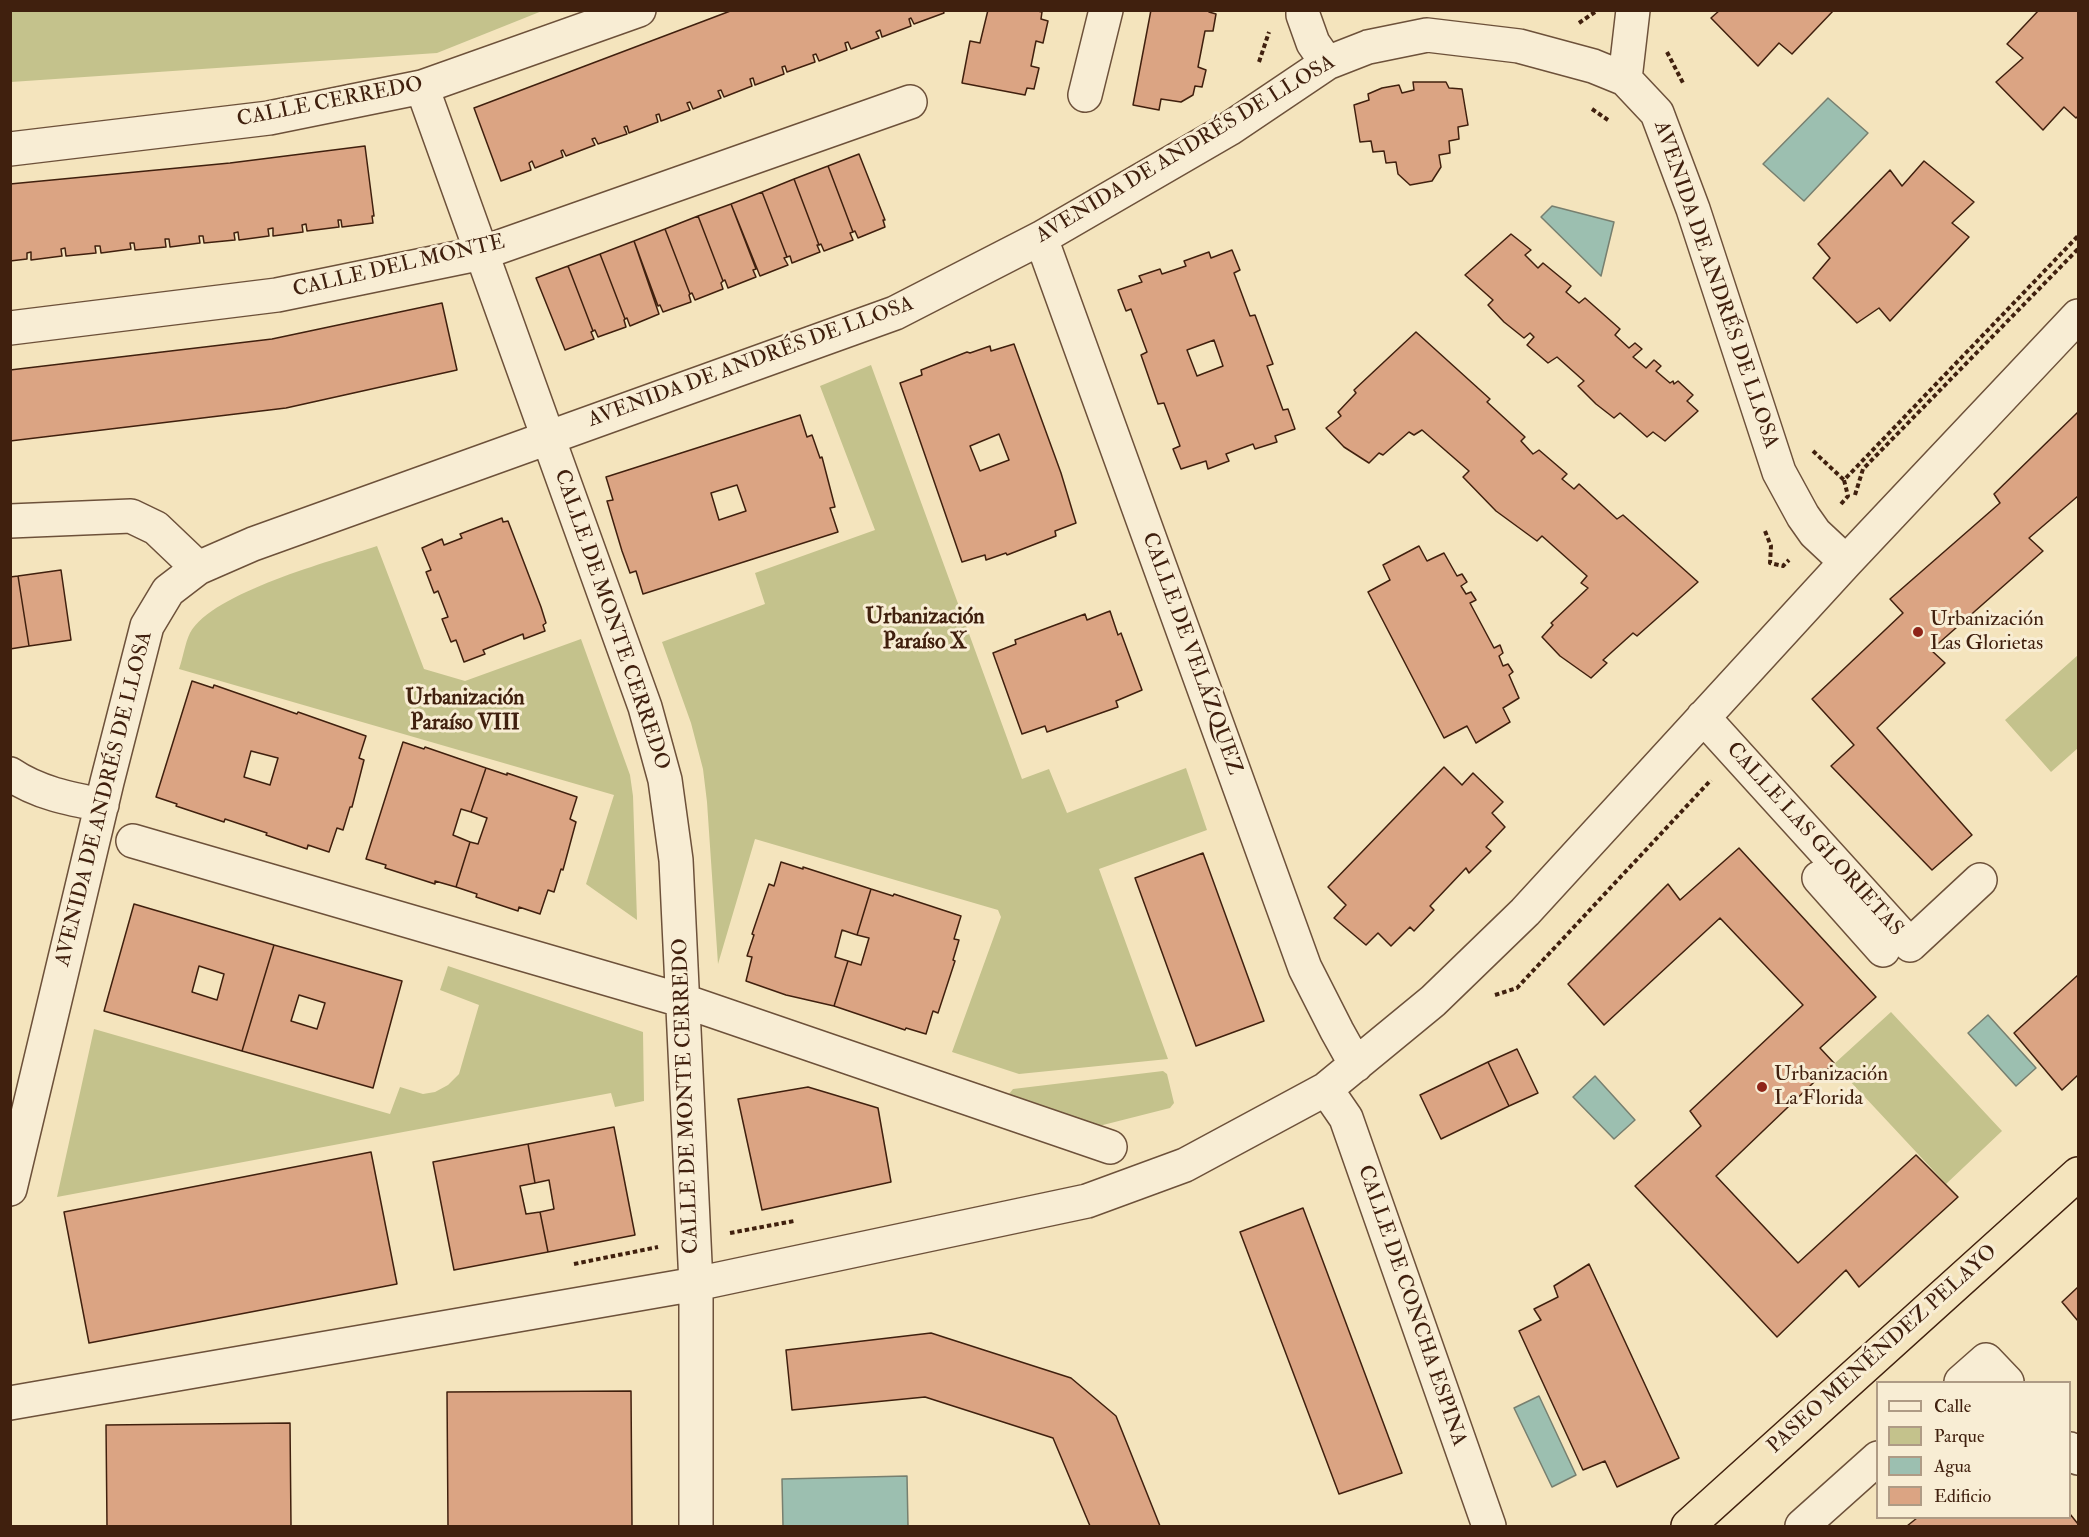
<!DOCTYPE html>
<meta charset="utf-8">
<style>
body{margin:0}
#map{position:relative;width:2089px;height:1537px;overflow:hidden;background:#f4e4bd;font-family:"IM FELL Double Pica",serif}
canvas{display:block}
.frame{position:absolute;inset:0;border:12px solid #40200e;pointer-events:none}
.legend{position:absolute;left:1876px;top:1381px;width:195px;height:138px;box-sizing:border-box;background:#f8edd4;border:2px solid #ae9b85;margin:0;padding:8px 10px;list-style:none;font-size:18px;color:#40200e}
.legend li{display:flex;align-items:center;gap:12px;height:30px}
.legend b{width:30px;border:2px solid #ae9b85}
</style>
<div id="map">
<canvas width="2089" height="1537"></canvas>
<div class="frame"></div>
<ul class="legend">
<li><b style="height:8px;background:#f8edd4"></b>Calle</li>
<li><b style="height:16px;background:#c4c28c"></b>Parque</li>
<li><b style="height:16px;background:#9cbfb0"></b>Agua</li>
<li><b style="height:16px;background:#dba483"></b>Edificio</li>
</ul>
</div>
<script>
const context = document.querySelector('canvas').getContext('2d');
context.lineJoin = 'round';
function paint(path, color) { context.fillStyle = color; context.fill(path, 'evenodd'); }
function stroke(path, color, width, dash) { context.strokeStyle = color; context.lineWidth = width; context.lineCap = dash ? 'butt' : 'round'; context.setLineDash(dash || []); context.stroke(path); }
function drawText(font, color, halo, rows, align = 'center') {
  context.font = font + ' "IM FELL Double Pica",serif'; context.lineWidth = 6; context.setLineDash([]); context.textBaseline = 'middle'; context.strokeStyle = halo; context.fillStyle = color; for (const [text, x, y, turn = 0] of rows) {
    context.save(); context.translate(x, y); context.rotate((+turn || 0) * Math.PI / 180); context.textAlign = isNaN(turn) ? turn : align; if (halo) context.strokeText(text, 0, 0); context.fillText(text, 0, 0); context.restore();
  }
}
const green = new Path2D(`
 M11,10H542V11L437,53L11,82Z
 M871,365L1022,779L1049,769L1067,813L1186,768L1207,830L1099,869L1168,1059L1019,1074L952,1052L1001,917L998,910L755,839L718,964L707,802L703,769L691,723L662,642L765,604L755,573L875,530L820,386Z
 M377,546L424,669L465,681L581,639L630,775L633,796L637,920L586,884L614,795L179,669C183,658 185,643 190,633C213,592 332,561 377,546Z
 M2078,655V748L2051,772L2005,720Z
 M448,966L643,1032L644,1101L615,1107L611,1093L57,1197L94,1029L390,1114L400,1087L423,1094L435,1092L448,1085L459,1074L479,1005L440,990Z
 M1891,1012L2002,1131L1946,1184L1834,1064Z
 M1163,1071L1167,1074L1174,1103L1170,1108L1095,1127L1010,1098L1009,1094L1013,1089Z`);
const water = new Path2D(`
 M1828,98L1868,133L1804,201L1763,164Z
 M1552,206L1614,222L1601,276L1541,217Z
 M1988,1015L2036,1068L2016,1086L1968,1033Z
 M1595,1076L1635,1120L1614,1139L1573,1097Z
 M1539,1396L1576,1475L1552,1487L1514,1408Z
 M907,1476L908,1526H783L782,1479Z`);
const building = new Path2D(`
 M733,10H943L944,13L914,24L911,18L909,19L911,26L882,37L880,30L876,32L879,38L851,49L848,42L845,43L847,50L819,61L816,54L813,55L815,62L787,72L785,66L782,67L784,74L755,85L753,78L750,79L752,86L724,97L721,90L718,91L721,98L693,109L690,102L687,103L690,110L661,121L659,114L656,115L658,122L629,133L627,126L624,127L627,134L598,144L595,138L592,139L595,145L566,156L563,150L561,151L563,157L535,168L532,161L529,163L531,170L501,181L474,108Z
 M988,10H1033L1042,12L1041,19L1048,21L1043,43L1036,41L1031,66L1039,68L1034,89L1027,88L1025,95L962,83L970,41L980,43Z
 M1151,10H1209V12L1216,14L1213,31H1205L1198,67L1206,70L1202,87L1195,86L1193,95L1181,102L1161,99L1159,110L1133,105Z
 M1720,10H1834L1792,54L1779,43L1758,66L1711,18Z
 M2039,10H2078V116L2076,118L2064,107L2043,130L1996,82L2023,58L2007,44Z
 M1413,82H1446L1449,88L1462,89L1468,125L1458,127L1459,139L1449,141L1450,153L1439,155L1441,167L1432,181L1410,185L1398,174L1396,162L1386,163L1384,151L1373,152L1371,141L1360,142L1354,105L1369,100L1368,94L1382,88L1399,85L1402,93L1414,90Z
 M365,146L374,216H372L373,223L342,227L341,220H338L339,227L307,231L306,224L302,225L303,232L273,236V228L268,229L269,236L239,240L238,232L234,233L235,240L204,243L203,236H199L200,243L170,247L169,239H165L166,247L135,250L134,243H130L131,249L101,253L100,246H95L96,253L66,256L65,248L61,249L62,256L31,260V252L27,253V259L10,261V184L230,163Z
 M859,154L885,220H883L885,227L858,238L855,231L853,232L828,166Z
 M1924,161L1974,202L1952,223L1969,237L1890,321L1879,308L1857,323L1813,278L1830,258L1818,244L1890,170L1902,186Z
 M828,166L853,232L850,233L853,240L824,251L821,244L819,245L794,179Z
 M794,179L819,245H817L820,252L792,263L790,256L787,257L762,192Z
 M762,192L787,257L784,258L788,265L760,276L731,204Z
 M731,204L756,269L753,270L756,277L728,288L725,280L723,281L698,216Z
 M698,216L723,281L721,283L723,289L695,300L692,293L690,294L665,229Z
 M665,229L690,294L689,295L691,302L663,312L660,305L658,306L634,241Z
 M1511,234L1531,250L1525,255L1538,268L1543,263L1571,286L1566,292L1579,303L1585,298L1620,329L1615,335L1629,348L1635,343L1642,349L1633,357L1646,368L1654,360L1661,366L1656,371L1670,383L1673,381L1674,384L1678,381L1693,395L1687,401L1698,411L1665,441L1653,432L1647,437L1620,413L1614,418L1596,404L1578,386L1584,381L1557,357L1548,363L1527,345L1534,337L1530,333L1524,338L1504,322L1488,305L1493,300L1465,275Z
 M634,241L659,314L630,326L627,318L625,319L600,254Z
 M1232,250L1240,270L1234,273L1250,316L1255,315L1273,364L1267,366L1283,410L1288,409L1295,429L1275,436L1277,442L1255,449L1253,444L1226,454L1229,461L1208,469L1206,461L1181,469L1173,449L1180,446L1164,403L1158,404L1141,355L1147,352L1131,309L1126,311L1118,290L1142,282L1139,276L1160,269L1162,274L1186,266L1184,261L1209,252L1211,258ZM1214,340L1223,366L1197,376L1187,350Z
 M600,254L625,319L624,320L626,327L598,337L595,330L593,331L568,266Z
 M568,266L593,331L591,332L594,339L565,350L536,278Z
 M442,303L457,370L286,408L10,441V370L272,339Z
 M1416,332L1490,399L1487,402L1525,437L1521,441L1533,454L1539,450L1567,474L1562,479L1574,489L1579,484L1617,519L1623,515L1698,582L1637,636L1633,633L1603,660L1607,663L1591,678L1560,656L1542,637L1553,625L1551,623L1588,588L1581,583L1587,576L1542,536L1537,541L1496,511L1463,477L1469,471L1422,430L1414,435L1409,432L1383,455L1379,453L1369,463L1344,447L1326,428L1341,416L1338,412L1356,393L1354,390Z
 M1014,344L1061,473L1076,523L1055,531L1056,536L1007,555L1006,553L986,560L985,555L962,562L900,383L922,375L921,370L967,352L970,353L990,346L991,351ZM999,434L1009,460L980,471L970,446Z
 M2078,412V496L2029,538L2043,551L1931,650L1945,663L1877,728L1972,835L1932,870L1831,766L1854,745L1812,699L1903,613L1890,599L2000,503L1994,494Z
 M800,415L807,437L812,435L820,458L822,457L835,507L830,508L838,532L643,594L636,571L630,573L622,551L607,501L613,500L606,477ZM737,485L746,511L719,520L711,493Z
 M502,518L503,522L508,521L541,607L546,623L543,625L545,631L524,639L523,634L483,650L485,654L464,662L456,640L451,642L442,619L448,617L438,591L434,593L426,572L431,570L422,548L442,539L444,545L462,538L460,534Z
 M1419,546L1427,561L1444,553L1457,576L1462,574L1467,582L1461,586L1466,594L1471,592L1476,600L1470,603L1494,648L1500,645L1503,653L1499,656L1503,666L1508,664L1513,672L1509,675L1519,698L1503,708L1510,722L1476,743L1467,726L1444,738L1368,592L1390,580L1383,565Z
 M61,570L71,640L29,646L18,576Z
 M18,576L29,646L10,649V577Z
 M1110,611L1118,635L1121,633L1142,690L1116,701L1118,707L1047,732L1045,726L1022,734L993,653L1016,644L1015,640L1085,614L1087,620Z
 M192,681L213,688L214,685L297,714L298,712L366,736L359,758L364,760L352,807H350L343,830L337,828L329,852L308,845L307,849L266,835L267,833L225,819L224,822L176,806L177,804L156,797ZM251,751L278,758L270,785L244,777Z
 M403,742L424,749L425,747L486,768L471,812L461,809L453,835L470,842L456,887L435,881V884L385,868L386,865L366,859Z
 M1444,767L1462,785L1473,773L1503,802L1492,813L1505,827L1486,847L1491,851L1469,873L1466,868L1430,906L1434,910L1414,931L1410,927L1391,946L1378,933L1366,945L1334,918L1346,905L1328,887Z
 M486,768L507,775V773L577,797L570,819L576,822L563,870L561,869L554,892L548,890L540,914L519,907L518,911L476,897L477,894L456,887L470,842L478,844L487,818L471,812Z
 M1739,848L1876,997L1820,1048L1834,1063L1716,1176L1798,1263L1916,1155L1958,1197L1859,1287L1846,1270L1777,1337L1635,1186L1701,1126L1690,1111L1803,1005L1720,918L1604,1025L1568,984L1668,884L1680,900Z
 M1203,853L1264,1021L1196,1046L1135,878Z
 M781,862L803,869V867L871,889L857,935L842,930L835,957L848,961L834,1006L786,995L746,981L752,957L747,956L754,935L752,934L769,884L774,886Z
 M871,889L893,896L894,894L961,916L954,939L959,940L953,960L955,961L938,1013L933,1011L926,1034L906,1028L905,1030L834,1006L848,961L861,965L869,938L857,935Z
 M134,904L274,945L242,1051L104,1011ZM199,966L224,974L217,1000L192,992Z
 M274,945L402,981L373,1088L242,1051ZM299,995L325,1003L317,1029L291,1021Z
 M2078,975V1075L2062,1090L2014,1033Z
 M1517,1049L1538,1093L1509,1106L1488,1062Z
 M1488,1062L1509,1106L1441,1139L1420,1095Z
 M808,1087L878,1108L891,1182L762,1210L738,1099Z
 M614,1127L635,1235L548,1252L540,1212L554,1209L549,1180L535,1183L528,1144Z
 M528,1144L535,1183L520,1186L526,1214L540,1212L548,1252L454,1270L433,1162Z
 M371,1152L397,1284L89,1343L64,1212Z
 M1303,1208L1402,1473L1339,1494L1240,1232Z
 M1589,1264L1679,1458L1617,1487L1605,1461L1583,1470L1519,1331L1541,1320L1534,1309L1558,1297L1554,1286Z
 M2078,1287V1321L2062,1302Z
 M931,1333L1071,1378L1116,1416L1160,1526H1090L1053,1438L925,1397L792,1410L786,1350Z
 M631,1391L632,1526H448L447,1392Z
 M290,1423L291,1526H107L106,1425Z
 M2070,1514L2078,1524V1526H1907L1917,1518H2070Z`);
const path = new Path2D(`
 M1579,23L1595,12
 M1667,52L1683,83
 M1259,62L1269,32
 M1592,109L1608,120
 M1813,451L1844,480
 M1855,495L1863,469L2078,249
 M1841,504L1848,496L1844,480L2078,236
 M1765,531L1771,546L1770,563L1783,566L1789,560
 M1495,995L1517,988L1711,780
 M730,1233L794,1221
 M574,1264L658,1247`);
const minor = new Path2D(`
 M1303,10V15L1313,43L1327,63
 M1625,79L1633,10
 M422,87L645,707L665,780L676,860L696,1284V1526
 M1085,95L1106,10
 M10,149L269,118L422,87L639,10
 M1041,238L1305,968L1337,1031L1356,1065
 M10,328L277,295L482,253L910,102
 M10,521L131,516L156,528L198,568
 M1703,717L1910,945L1980,880
 M10,774C38,793 70,799 102,805
 M133,841L684,1001L1110,1147
 M1819,878L1883,950
 M1326,1089L1346,1118L1489,1526
 M10,1189L107,782L147,626L168,591L198,568L253,544L895,313L1041,238L1229,129L1327,63L1368,47L1427,35L1519,46L1593,66L1625,79L1657,113L1693,209L1779,472L1803,516L1815,533L1846,562
 M1961,1382L1986,1360L2007,1382
 M10,1403L696,1284L1087,1201L1185,1165L1326,1089L1433,1001L1525,912L1846,562L2078,316
 M2070,1449L2078,1458
 M1802,1526L1878,1458`);
const highway = new Path2D(`
 M1688,1526L2078,1174`);
const markers = [
 [1918,632,6,"#8f2418"],
 [1762,1087,6,"#8f2418"]
];
const streetNames = [
 ["CALLE CERREDO",330,103,-11],
 ["AVENIDA DE ANDRÉS DE LLOSA",1186,150,-31],
 ["CALLE DEL MONTE",399,267,-13],
 ["AVENIDA DE ANDRÉS DE LLOSA",1715,285,71],
 ["AVENIDA DE ANDRÉS DE LLOSA",751,363,-20],
 ["CALLE DE MONTE CERREDO",611,620,71],
 ["CALLE DE VELÁZQUEZ",1191,654,70],
 ["AVENIDA DE ANDRÉS DE LLOSA",105,799,-76],
 ["CALLE LAS GLORIETAS",1814,840,48],
 ["CALLE DE MONTE CERREDO",687,1096,-92],
 ["CALLE DE CONCHA ESPINA",1411,1306,71],
 ["PASEO MENÉNDEZ PELAYO",1883,1350,-42]
];
const poiNames = [
 ["Urbanización",1930,620],
 ["Las Glorietas",1930,644],
 ["Urbanización",1774,1075],
 ["La Florida",1774,1099]
];
const neighbourhoodNames = [
 ["Urbanización",925,618],
 ["Paraíso X",925,643],
 ["Urbanización",465,699],
 ["Paraíso VIII",465,724]
];
paint(green, '#c4c28c');
paint(water, '#9cbfb0');
stroke(water, '#777f6f', 1.5);
paint(building, '#dba483');
stroke(building, '#40200e', 1.5);
stroke(minor, '#6d513a', 36);
stroke(highway, '#40200e', 36);
stroke(path, '#40200e', 4, [4.5, 3]);
stroke(minor, '#f8edd4', 33);
stroke(highway, '#f4e4bd', 33);
for (const [x, y, r, color] of markers) { const dot = new Path2D(); dot.arc(x, y, r, 0, 2 * Math.PI); context.fillStyle = color; context.fill(dot); stroke(dot, '#f8edd4', 2); }
drawText('21px', '#40200e', '#f8edd4', streetNames);
drawText('21px', '#40200e', '#f8edd4', poiNames, 'left');
drawText('bold 22px', '#40200e', '#f8edd4', neighbourhoodNames);
</script>
